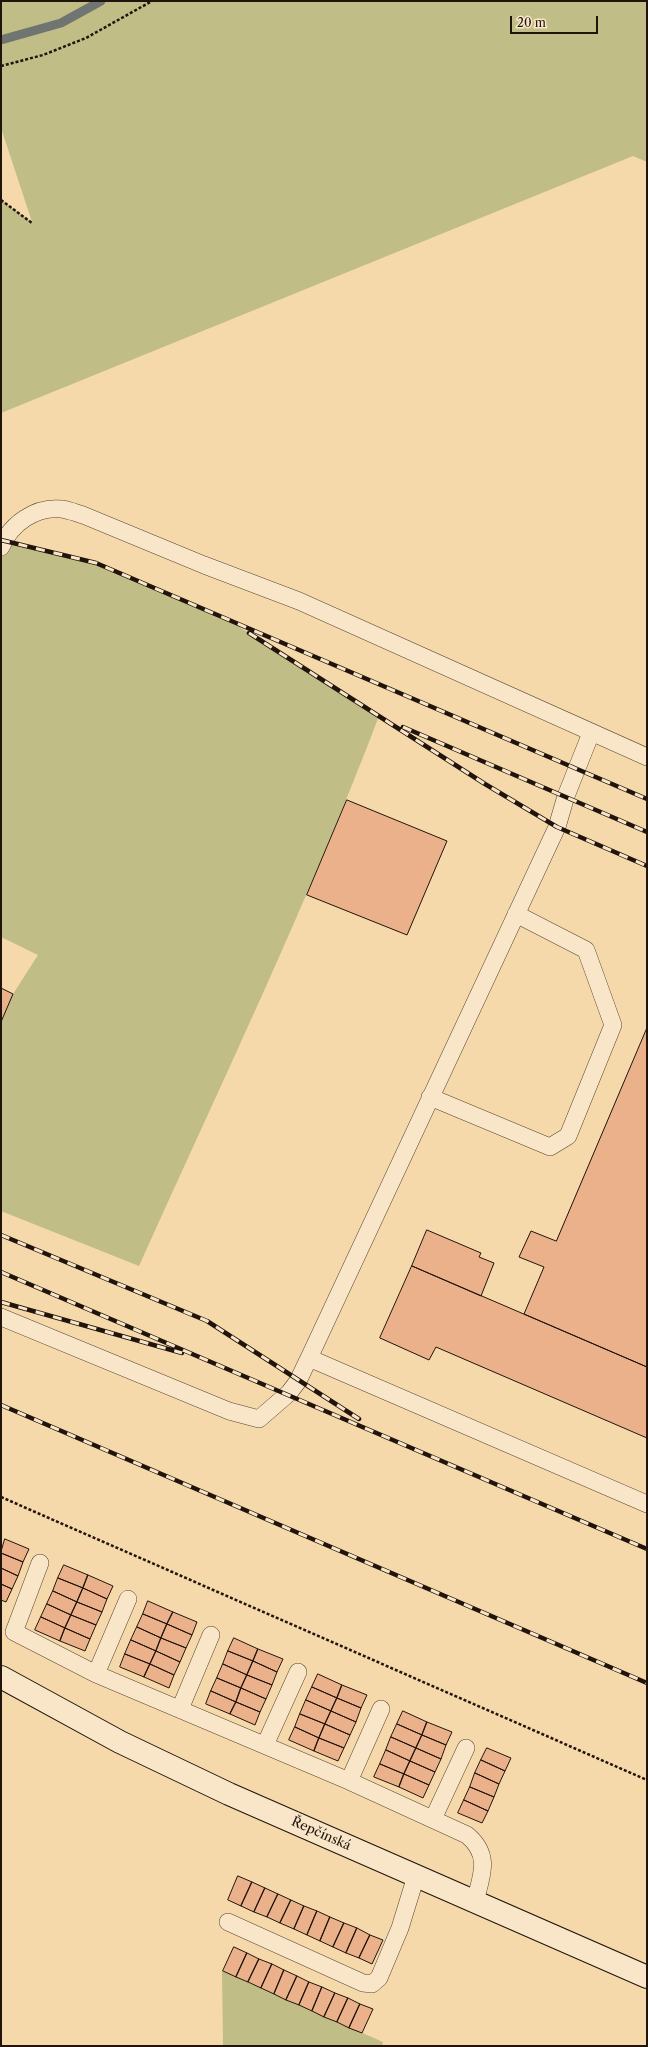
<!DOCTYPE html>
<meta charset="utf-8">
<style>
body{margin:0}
#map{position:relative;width:648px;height:2047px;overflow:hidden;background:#f6d9aa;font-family:"Libre Caslon Text",serif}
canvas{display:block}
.frame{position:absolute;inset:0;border:2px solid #20140d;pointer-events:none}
.scale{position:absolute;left:510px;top:16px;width:88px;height:18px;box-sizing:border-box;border:2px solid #20140d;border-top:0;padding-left:5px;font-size:12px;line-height:14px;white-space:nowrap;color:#20140d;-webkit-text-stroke:3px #f9e6c8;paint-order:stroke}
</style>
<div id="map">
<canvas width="648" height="2047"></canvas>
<div class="frame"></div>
<div class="scale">20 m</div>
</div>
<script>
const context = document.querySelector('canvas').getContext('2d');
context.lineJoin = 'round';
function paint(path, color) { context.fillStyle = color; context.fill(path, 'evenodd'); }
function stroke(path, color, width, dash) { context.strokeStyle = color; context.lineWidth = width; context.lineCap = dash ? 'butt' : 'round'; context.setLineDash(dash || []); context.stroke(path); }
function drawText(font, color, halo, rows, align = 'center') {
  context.font = font + ' "Libre Caslon Text",serif'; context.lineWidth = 3.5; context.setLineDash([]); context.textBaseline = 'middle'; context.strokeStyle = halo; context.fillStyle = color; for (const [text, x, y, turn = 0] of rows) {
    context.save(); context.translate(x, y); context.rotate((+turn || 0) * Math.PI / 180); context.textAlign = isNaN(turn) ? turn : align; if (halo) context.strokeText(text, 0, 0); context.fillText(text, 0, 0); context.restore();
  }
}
const green = new Path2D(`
 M1,1H647V162L633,156L1,413V200L32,222L1,128Z
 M4,540L96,563L227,619L379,716C308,903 221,1084 139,1266L1,1211V1022L13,994L38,955L1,937V547Z
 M222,1971L383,2042L382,2046H223Z`);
const stream = new Path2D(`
 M1,40L61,23L101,1`);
const building = new Path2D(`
 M347,800L447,841L407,935L307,895Z
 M1,988L13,994L1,1022Z
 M647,1028V1367L524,1314L544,1267L519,1257L531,1231L556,1241Z
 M427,1230L481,1253L479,1257L494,1263L481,1296L412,1266Z
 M412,1266L647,1367V1438L436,1347L429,1360L380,1338Z
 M5,1539L29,1549L23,1562L1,1553Z
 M1,1553L23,1562L18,1576L1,1568Z
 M64,1565L88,1575L83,1588L58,1578Z
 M1,1568L18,1576L12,1589L1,1584Z
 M88,1575L113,1586L107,1599L83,1588Z
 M58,1578L83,1588L77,1602L53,1591Z
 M1,1584L12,1589L6,1602L1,1600Z
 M83,1588L107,1599L102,1612L77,1602Z
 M53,1591L77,1602L71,1615L47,1604Z
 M148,1601L173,1612L167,1624L143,1614Z
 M77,1602L102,1612L96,1625L71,1615Z
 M47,1604L71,1615L65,1628L41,1617Z
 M173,1612L197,1622L192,1635L167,1624Z
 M143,1614L167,1624L161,1638L137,1627Z
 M71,1615L96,1625L90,1639L65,1628Z
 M41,1617L65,1628L60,1641L35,1630Z
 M167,1624L192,1635L186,1648L161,1638Z
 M137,1627L161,1638L156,1651L131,1640Z
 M65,1628L90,1639L85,1651L60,1641Z
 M161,1638L186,1648L180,1662L156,1651Z
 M234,1638L258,1649L253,1661L228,1651Z
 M131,1640L156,1651L150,1664L125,1654Z
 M258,1649L283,1659L277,1672L253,1661Z
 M156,1651L180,1662L174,1675L150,1664Z
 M228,1651L253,1661L247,1675L223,1664Z
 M125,1654L150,1664L144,1677L120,1667Z
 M253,1661L277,1672L272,1685L247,1675Z
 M150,1664L174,1675L169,1688L144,1677Z
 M223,1664L247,1675L241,1688L217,1678Z
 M318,1674L342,1685L337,1698L312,1687Z
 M247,1675L272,1685L266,1699L241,1688Z
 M217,1678L241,1688L236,1702L211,1691Z
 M342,1685L367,1695L361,1708L337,1698Z
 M312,1687L337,1698L331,1711L306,1700Z
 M241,1688L266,1699L260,1712L236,1702Z
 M211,1691L236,1702L230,1714L206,1704Z
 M337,1698L361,1708L356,1722L331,1711Z
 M306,1700L331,1711L325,1724L300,1714Z
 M236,1702L260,1712L255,1725L230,1714Z
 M331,1711L356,1722L350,1735L325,1724Z
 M403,1711L427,1722L422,1735L397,1724Z
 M300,1714L325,1724L319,1738L295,1727Z
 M427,1722L452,1732L446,1745L422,1735Z
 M325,1724L350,1735L344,1748L319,1738Z
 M397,1724L422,1735L416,1748L391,1737Z
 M295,1727L319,1738L314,1751L289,1740Z
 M422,1735L446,1745L441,1759L416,1748Z
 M391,1737L416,1748L410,1761L386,1750Z
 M319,1738L344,1748L338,1761L314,1751Z
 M416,1748L441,1759L435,1772L410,1761Z
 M487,1748L511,1758L505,1771L481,1760Z
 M386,1750L410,1761L404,1774L380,1764Z
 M481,1760L505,1771L499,1784L475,1773Z
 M410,1761L435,1772L429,1785L404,1774Z
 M380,1764L404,1774L399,1787L374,1777Z
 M475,1773L499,1784L494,1797L470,1787Z
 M404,1774L429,1785L423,1798L399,1787Z
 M470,1787L494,1797L488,1811L464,1800Z
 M464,1800L488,1811L482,1823L458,1813Z
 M238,1876L252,1882L241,1906L228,1900Z
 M252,1882L265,1888L254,1912L241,1906Z
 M265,1888L278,1894L267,1917L254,1912Z
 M278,1894L291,1900L280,1923L267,1917Z
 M291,1900L304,1906L294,1929L280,1923Z
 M304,1906L317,1911L307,1935L294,1929Z
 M317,1911L330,1917L320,1941L307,1935Z
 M330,1917L344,1923L333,1947L320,1941Z
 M344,1923L357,1928L346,1953L333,1947Z
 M357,1928L370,1935L359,1958L346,1953Z
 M370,1935L383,1940L372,1964L359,1958Z
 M234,1947L247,1953L236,1977L223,1971Z
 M247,1953L259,1959L248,1982L236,1977Z
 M259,1959L272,1964L261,1988L248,1982Z
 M272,1964L284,1970L274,1994L261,1988Z
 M284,1970L297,1976L286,2000L274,1994Z
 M297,1976L309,1982L299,2005L286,2000Z
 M309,1982L322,1987L312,2011L299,2005Z
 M322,1987L335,1993L324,2017L312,2011Z
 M335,1993L348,1998L337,2022L324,2017Z
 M348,1998L360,2004L349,2028L337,2022Z
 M360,2004L373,2009L362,2033L349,2028Z`);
const path = new Path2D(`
 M1,66L43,55L86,38L152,1
 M1,200L32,223
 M1,1497L647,1780`);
const lane = new Path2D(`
 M1,547C11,524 35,506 62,509C69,510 76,513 83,515L204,565L299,601L647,757
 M591,733L566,796L557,827L309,1358L647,1504
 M430,1097L550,1147L568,1136L613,1025L586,950L516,914
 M1,1317L229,1411L259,1419L289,1393L298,1381L309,1358
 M40,1563L14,1632L96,1674L349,1781L467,1835C491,1855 482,1875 475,1901
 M96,1674L128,1599
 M180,1709L211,1635
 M265,1745L298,1672
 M349,1781L381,1709
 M433,1819L466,1748
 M228,1922L363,1983L372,1984L379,1978L400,1928L416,1876`);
const secondary = new Path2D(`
 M1,1677L120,1742L229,1794L647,1977`);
const rail = new Path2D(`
 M1,540L96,563L647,799
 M249,633L485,784L557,827L647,866
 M403,727L647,832
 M1,1235L207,1321L359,1419
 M1,1272L647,1549
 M1,1302L182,1353
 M1,1405L647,1683`);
const streetNames = [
 ["Řepčínská",321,1834,24]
];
paint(green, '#c0be86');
stroke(stream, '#6f7672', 9);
paint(building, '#eab18a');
stroke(building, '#20140d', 1);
stroke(lane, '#564534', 18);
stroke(secondary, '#20140d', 24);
stroke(path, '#20140d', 2.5, [3, 2]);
stroke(lane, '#f9e6c8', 17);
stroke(secondary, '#f9e6c8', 22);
stroke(rail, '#20140d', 4.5);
stroke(rail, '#f9e6c8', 3, [9]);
drawText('13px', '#20140d', '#f9e6c8', streetNames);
</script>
